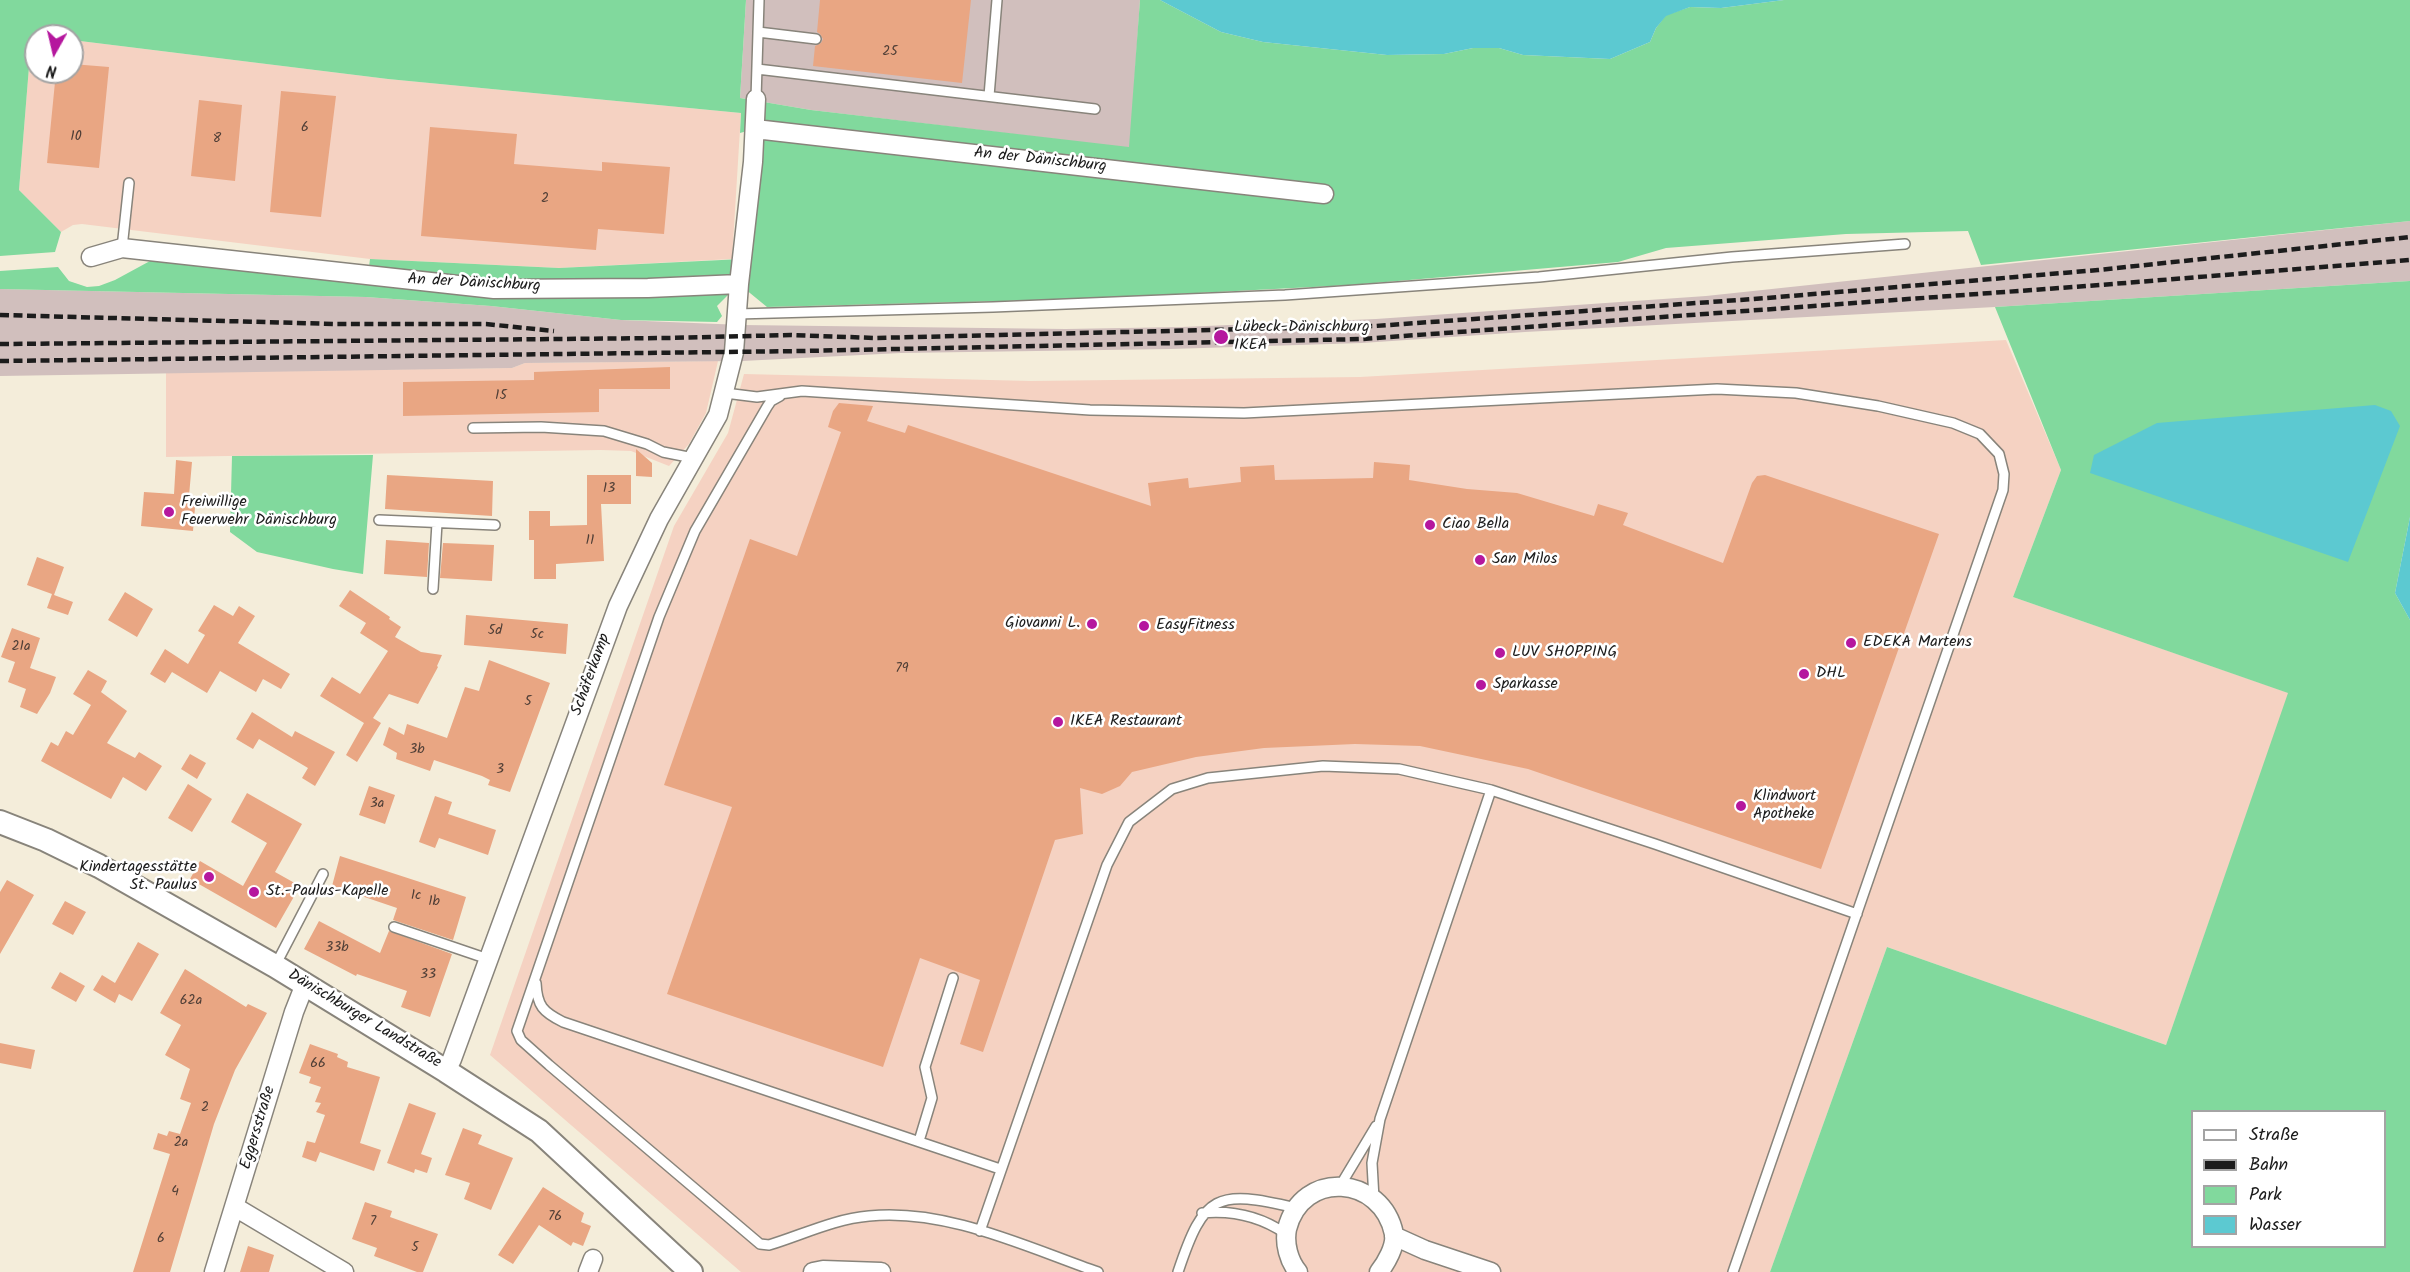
<!DOCTYPE html>
<meta charset="utf-8">
<style>
body{margin:0}
#map{position:relative;width:2410px;height:1272px;overflow:hidden;background:#f4edda;font-family:Kalam,sans-serif}
canvas{display:block}
.legend{position:absolute;left:2191px;top:1110px;width:195px;height:138px;box-sizing:border-box;background:#fff;border:2px solid #a4a4a4;margin:0;padding:8px 10px;list-style:none;font-size:18px;color:#1c1c1c}
.legend li{display:flex;align-items:center;gap:12px;height:30px}
.legend b{width:30px;border:2px solid #a4a4a4}
.north{position:absolute;left:24px;top:24px;width:60px;height:60px;box-sizing:border-box;background:#fff;border:2px solid #a4a4a4;border-radius:50%;rotate:188deg;font-size:16px;font-weight:700;line-height:24px;text-align:center;color:#1c1c1c}
.north::after{content:'';display:block;margin:auto;width:21px;height:27px;background:#b5179e;clip-path:polygon(50% 0,100% 100%,50% 72%,0 100%)}
</style>
<div id="map">
<canvas width="2410" height="1272"></canvas>
<ul class="legend">
<li><b style="height:8px;background:#fff"></b>Straße</li>
<li><b style="height:8px;background:#1c1c1c"></b>Bahn</li>
<li><b style="height:16px;background:#81d99d"></b>Park</li>
<li><b style="height:16px;background:#5cc9d1"></b>Wasser</li>
</ul>
<div class="north">N</div>
</div>
<script>
const context = document.querySelector('canvas').getContext('2d');
context.lineJoin = 'round';
function paint(path, color) { context.fillStyle = color; context.fill(path, 'evenodd'); }
function stroke(path, color, width, dash) { context.strokeStyle = color; context.lineWidth = width; context.lineCap = dash ? 'butt' : 'round'; context.setLineDash(dash || []); context.stroke(path); }
function drawText(font, color, halo, rows, align = 'center') {
  context.font = font + ' Kalam,sans-serif'; context.lineWidth = 5; context.setLineDash([]); context.textBaseline = 'middle'; context.strokeStyle = halo; context.fillStyle = color; for (const [text, x, y, turn = 0] of rows) {
    context.save(); context.translate(x, y); context.rotate((+turn || 0) * Math.PI / 180); context.textAlign = isNaN(turn) ? turn : align; if (halo) context.strokeText(text, 0, 0); context.fillText(text, 0, 0); context.restore();
  }
}
const built = new Path2D(`
 M36,40V72H72V40L388,79L741,113L732,259L559,268L370,259L82,224L73,225L61,232L19,190L31,42Z
 M2006,340L2061,470L2013,597L2289,693L2166,1045L1887,947L1770,1272H741L490,1055L674,526L728,433L744,374L1031,381L1360,377Z
 M718,361L706,413L689,444L669,466L631,451L601,450L166,457V372L512,368L525,363Z`);
const industrial = new Path2D(`
 M746,0H1140L1130,148L811,110L740,98Z
 M2410,221V281L1995,307L1525,332L1362,343L1171,349L901,353L742,361L525,363L512,368L0,376V289L366,297L491,306L621,320L742,325L1066,329L1182,327L1376,319L1706,296Z`);
const green = new Path2D(`
 M0,0H746L740,98L811,110L1129,147L1140,0H1160L1221,32L1263,42L1387,55L1444,54L1473,48H1499L1523,55L1610,59L1650,42L1656,28L1666,15L1690,7L1721,8L1784,0H2410V221L1981,265L1968,231L1846,234L1666,248L1618,262L1351,285L1082,299L767,307L739,284L717,306L722,316L717,322L621,320L491,306L366,297L0,289V271L58,267L69,281L87,287L99,286L115,280L150,261H160L367,283L370,259L559,268L742,259L754,129L740,133L741,113L388,79L72,40V36H36V40L31,42L19,190L61,232L55,252L0,256Z
 M2410,281V517L2395,593L2410,620V1272H1770L1887,947L2166,1045L2288,693L2013,597L2061,470L1995,307ZM2192,1112H2384V1246H2192Z
 M373,455L363,574L333,569L257,552L230,532L232,456Z`);
const water = new Path2D(`
 M1160,0H1784L1721,8L1690,7L1666,16L1656,28L1650,42L1610,59L1523,55L1499,48H1473L1444,54L1387,55L1263,42L1221,32Z
 M2375,405L2391,411L2400,426L2348,562L2090,473L2094,455L2157,423Z
 M2410,517V620L2395,593Z`);
const building = new Path2D(`
 M820,0H971L962,83L813,66L815,46L821,43L823,39L820,34L817,32Z
 M72,64L109,67L99,168L47,163L56,72H72Z
 M281,91L336,96L321,217L270,212Z
 M199,100L242,105L235,181L191,176Z
 M430,127L517,134L514,164L602,171V162L670,167L664,234L598,229L596,250L421,236Z
 M670,367V389H599V412L403,416V382L534,380V372Z
 M839,403L873,406L867,421L905,433L908,425L1151,506L1148,483L1188,478L1189,488L1241,482L1240,467L1274,465L1275,480L1373,478L1374,462L1410,465L1409,480L1467,489L1517,493L1594,516L1598,504L1628,513L1623,525L1723,563L1752,483L1757,476L1765,475L1939,534L1821,869L1528,769L1420,746L1355,744L1264,748L1196,757L1132,772L1120,786L1102,794L1080,788L1083,834L1055,840L983,1052L960,1044L980,980L920,958L883,1067L667,994L732,807L664,785L750,539L797,556L841,432L828,427L833,411Z
 M636,449L652,463V477L636,476Z
 M176,460L192,462L189,496H196L193,531L141,526L144,492L174,494Z
 M387,475L493,481L492,516L385,509Z
 M587,475H631V504H601L604,561L556,564V579H534V540H529V511H550V526L587,525Z
 M386,540L429,543L427,577L384,574Z
 M443,543L494,545L492,581L440,578Z
 M37,557L64,567L54,595L73,602L68,615L47,608L52,594L27,585Z
 M350,590L390,617L389,619L401,627L395,637L421,652L442,655L437,666L438,667L418,704L389,694L373,718L381,723L357,762L346,755L364,723L320,696L332,677L360,694L388,651L360,633L366,623L339,606Z
 M125,592L153,609L137,637L108,620Z
 M214,605L233,616L239,606L255,616L238,643L290,674L281,689L263,679L256,692L220,671L207,693L172,672L165,683L150,674L165,649L188,664L205,635L198,631Z
 M466,615L568,624L566,654L464,645Z
 M12,628L40,638L30,668L56,677L50,693L37,714L20,707L26,689L8,682L15,662L1,657Z
 M489,660L550,683L510,792L488,785L490,780L482,776L434,760L430,771L396,759L397,753L383,745L389,727L404,735L407,724L447,738L465,687L479,691Z
 M88,670L107,681L101,692L127,711L107,743L135,758L139,752L162,766L146,791L123,777L111,799L41,761L51,742L58,746L66,731L73,735L91,705L73,694Z
 M252,712L292,737L295,731L335,752L315,786L302,778L308,768L259,739L253,749L236,739Z
 M190,754L206,763L197,779L181,769Z
 M188,784L212,799L192,832L168,818Z
 M369,786L395,795L385,824L359,815Z
 M247,793L302,824L275,872L300,886L276,928L190,879L200,861L243,886L267,843L231,822Z
 M435,796L452,802L448,814L496,830L488,855L439,838L435,848L419,842Z
 M340,856L466,897L453,940L393,920L397,908L332,886Z
 M7,880L34,895L0,954V892Z
 M65,901L86,912L73,935L52,924Z
 M319,921L380,953L389,931L452,954L430,1017L401,1007L407,991L357,974L356,976L304,949Z
 M138,942L159,954L132,1001L119,994L115,1003L93,990L102,975L115,983Z
 M185,969L246,1007L248,1004L267,1013L235,1070L214,1124L170,1272H133L170,1154L153,1149L158,1133L167,1136L169,1131L180,1134L191,1103L180,1099L190,1069L165,1055L181,1025L160,1013Z
 M60,972L85,986L76,1002L51,988Z
 M0,1043L35,1050L31,1069L0,1063Z
 M310,1044L338,1054L337,1057L348,1062L347,1067L380,1077L360,1143L381,1150L374,1171L320,1152L316,1162L302,1157L307,1141L315,1143L325,1115L316,1112L321,1103L315,1102L321,1087L309,1083L311,1077L299,1073Z
 M409,1103L436,1113L421,1154L432,1158L427,1173L415,1169L414,1173L387,1163Z
 M463,1128L482,1135L478,1144L513,1158L491,1210L464,1199L470,1183L445,1175Z
 M543,1187L584,1213L581,1222L591,1226L583,1246L573,1242L571,1246L539,1225L513,1264L498,1255Z
 M365,1202L392,1211L390,1217L438,1234L423,1272H417L374,1256L377,1248L352,1239Z
 M248,1246L274,1255L269,1272H240Z`);
const service = new Path2D(`
 M758,32L816,39
 M757,69L1095,109
 M989,96L997,0
 M756,99L759,0
 M122,248L129,183
 M737,314L993,307L1285,295L1539,277L1732,257L1905,244
 M725,393L757,397L802,391L1090,410L1244,413L1717,389L1796,393L1878,406L1953,423L1980,434L1999,454L2004,474L2003,490L1733,1272
 M780,396L771,401L767,407L695,531L659,617L517,1031L521,1040L549,1065L760,1244L769,1245C802,1235 834,1219 869,1216C946,1208 1026,1247 1098,1272
 M473,428L541,427L604,431L647,444L663,452L693,458
 M379,520L495,525
 M433,589L437,523
 M394,927L488,959
 M275,966L323,874
 M536,983C537,1006 543,1012 563,1022L1000,1169
 M919,1141L932,1098L925,1067L953,978
 M1340,1186L1376,1126
 M1374,1199L1372,1163L1380,1119L1491,790
 M1202,1213C1233,1210 1260,1216 1286,1234
 M980,1231L1107,865L1129,822L1172,789L1208,778L1323,766L1399,769L1491,790L1655,844L1857,914
 M1178,1272C1204,1194 1216,1189 1296,1208`);
const minor = new Path2D(`
 M755,129L1324,194
 M91,257L122,248L494,289L648,288L739,284L753,162L756,99
 M446,1071L452,1059L618,606L659,519L718,415L734,352L739,284
 M235,1207L344,1272
 M1394,1236L1425,1250L1491,1272
 M214,1272L294,1012L305,984
 M588,1272L593,1259
 M813,1272L823,1270L881,1272
 M1298,1272C1289,1261 1284,1244 1287,1229C1302,1169 1382,1175 1394,1234C1396,1246 1386,1263 1379,1272`);
const tertiary = new Path2D(`
 M0,822L46,840L99,866L275,966L446,1071L539,1131L691,1272`);
const rail = new Path2D(`
 M0,315L337,324H486L554,331
 M0,344L667,338L791,335L875,338L1375,326L1767,298L2098,270L2410,237
 M0,361L803,351L1363,339L2100,285L2410,260`);
const markers = [
 [1221,337,8,"#b5179e"],
 [169,512,6,"#b5179e"],
 [1430,525,6,"#b5179e"],
 [1480,560,6,"#b5179e"],
 [1092,624,6,"#b5179e"],
 [1144,626,6,"#b5179e"],
 [1851,643,6,"#b5179e"],
 [1500,653,6,"#b5179e"],
 [1804,674,6,"#b5179e"],
 [1481,685,6,"#b5179e"],
 [1058,722,6,"#b5179e"],
 [1741,806,6,"#b5179e"],
 [209,877,6,"#b5179e"],
 [254,892,6,"#b5179e"]
];
const numberNames = [
 ["25",890,53],
 ["6",305,129],
 ["10",76,138],
 ["8",217,140],
 ["2",545,200],
 ["15",501,397],
 ["13",609,490],
 ["11",590,542],
 ["5d",495,632],
 ["5c",537,636],
 ["21a",21,648],
 ["79",902,670],
 ["5",528,703],
 ["3b",417,751],
 ["3",500,771],
 ["3a",377,805],
 ["1c",416,897],
 ["1b",434,903],
 ["33b",337,949],
 ["33",428,976],
 ["62a",191,1002],
 ["66",318,1065],
 ["2",205,1109],
 ["2a",181,1144],
 ["4",175,1193],
 ["76",555,1218],
 ["7",373,1223],
 ["6",161,1240],
 ["5",415,1249]
];
const streetNames = [
 ["An der Dänischburg",1040,161,6],
 ["An der Dänischburg",474,284,3],
 ["Schäferkamp",592,675,-70],
 ["Dänischburger Landstraße",364,1020,31],
 ["Eggersstraße",259,1128,-73]
];
const poiNames = [
 ["Lübeck-Dänischburg",1234,328],
 ["IKEA",1234,346],
 ["Freiwillige",181,503],
 ["Feuerwehr Dänischburg",181,521],
 ["Ciao Bella",1442,525],
 ["San Milos",1492,560],
 ["Giovanni L.",1080,624,"right"],
 ["EasyFitness",1156,626],
 ["EDEKA Martens",1863,643],
 ["LUV SHOPPING",1512,653],
 ["DHL",1816,674],
 ["Sparkasse",1493,685],
 ["IKEA Restaurant",1070,722],
 ["Klindwort",1753,797],
 ["Apotheke",1753,815],
 ["Kindertagesstätte",197,868,"right"],
 ["St. Paulus",197,886,"right"],
 ["St.-Paulus-Kapelle",266,892]
];
paint(built, '#f5d2c2');
paint(industrial, '#d1bfbd');
paint(green, '#81d99d');
paint(water, '#5cc9d1');
paint(building, '#e9a683');
stroke(service, '#88847b', 12);
stroke(minor, '#88847b', 21);
stroke(tertiary, '#88847b', 26);
stroke(service, '#fff', 9);
stroke(minor, '#fff', 18);
stroke(tertiary, '#fff', 22);
stroke(rail, '#1c1c1c', 4.5, [9, 4.5]);
for (const [x, y, r, color] of markers) { const dot = new Path2D(); dot.arc(x, y, r, 0, 2 * Math.PI); context.fillStyle = color; context.fill(dot); stroke(dot, '#fff', 2); }
drawText('14px', '#4f3e36', null, numberNames);
drawText('16px', '#1c1c1c', '#fff', streetNames);
drawText('16px', '#1c1c1c', '#fff', poiNames, 'left');
</script>
